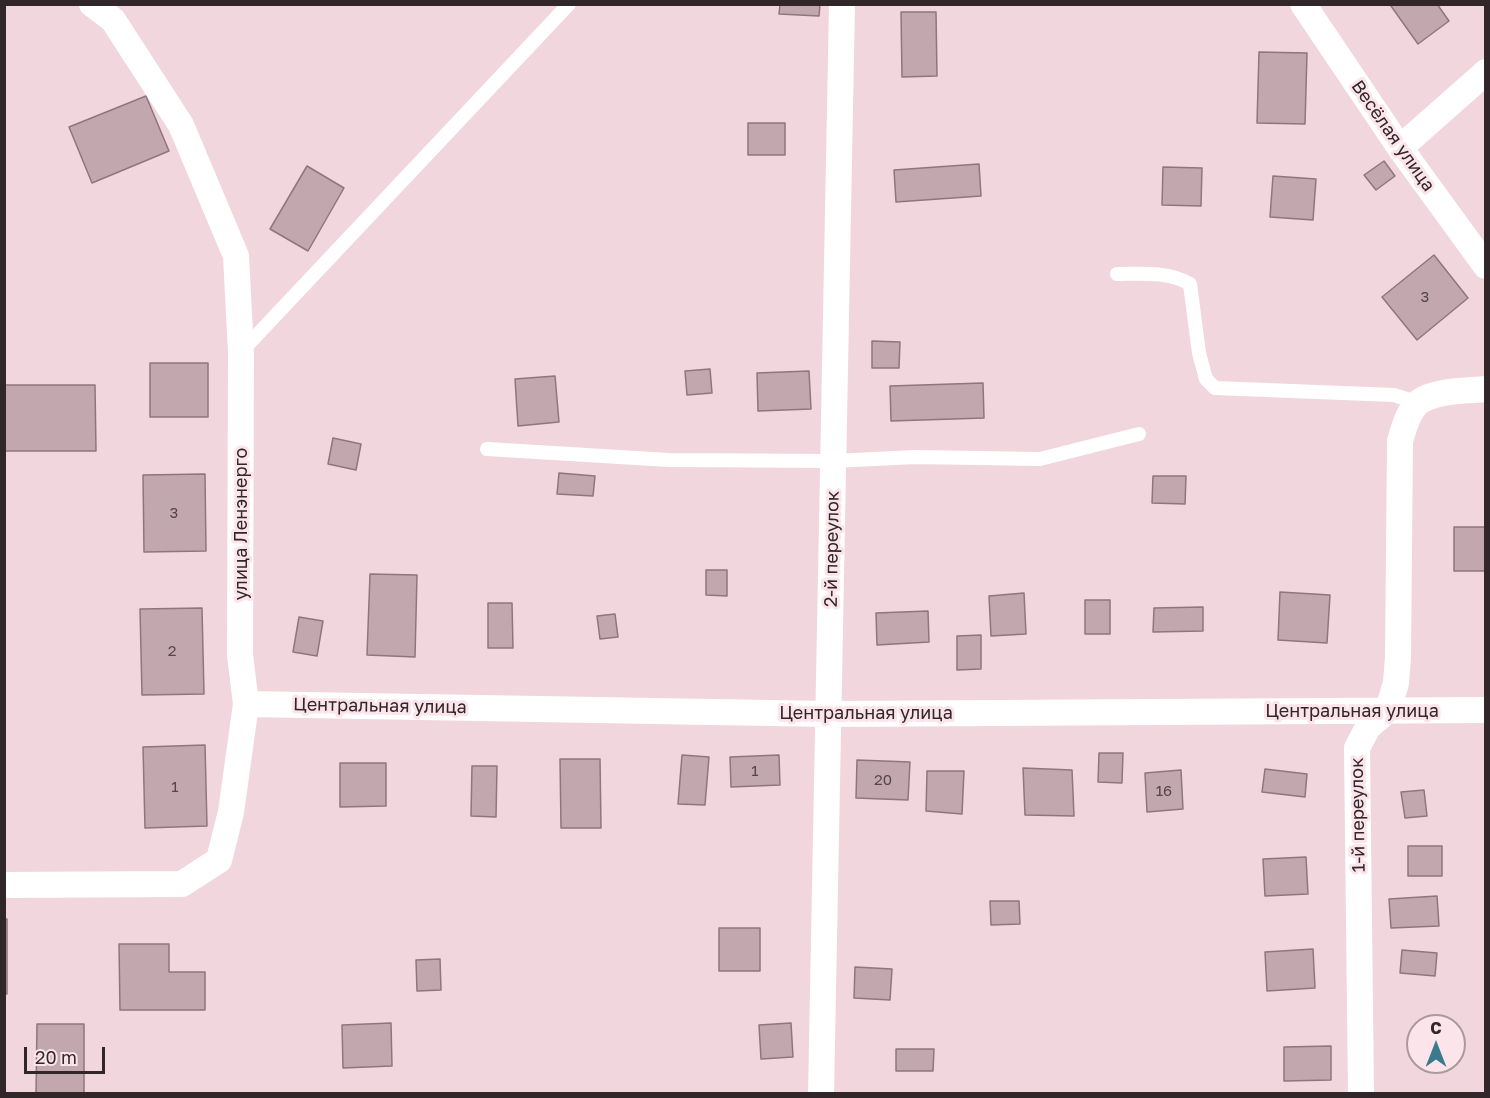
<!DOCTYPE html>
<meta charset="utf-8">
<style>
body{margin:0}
#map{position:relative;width:1490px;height:1098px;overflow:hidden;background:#f2d6dd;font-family:"Golos Text",sans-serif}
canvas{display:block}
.frame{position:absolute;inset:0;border:6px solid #312629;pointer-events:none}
.north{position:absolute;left:1406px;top:1014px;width:60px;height:60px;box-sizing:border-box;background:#fbe5eb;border:2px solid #aa999d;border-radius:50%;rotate:0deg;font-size:16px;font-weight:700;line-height:24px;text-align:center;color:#312629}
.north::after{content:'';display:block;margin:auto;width:21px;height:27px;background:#3a7b8e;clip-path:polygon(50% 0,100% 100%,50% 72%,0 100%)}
.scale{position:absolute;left:24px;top:1047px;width:81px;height:27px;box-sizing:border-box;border:3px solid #312629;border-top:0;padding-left:8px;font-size:18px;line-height:21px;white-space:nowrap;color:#312629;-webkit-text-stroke:4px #fbe5eb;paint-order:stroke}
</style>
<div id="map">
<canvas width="1490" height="1098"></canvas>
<div class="frame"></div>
<div class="north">С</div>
<div class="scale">20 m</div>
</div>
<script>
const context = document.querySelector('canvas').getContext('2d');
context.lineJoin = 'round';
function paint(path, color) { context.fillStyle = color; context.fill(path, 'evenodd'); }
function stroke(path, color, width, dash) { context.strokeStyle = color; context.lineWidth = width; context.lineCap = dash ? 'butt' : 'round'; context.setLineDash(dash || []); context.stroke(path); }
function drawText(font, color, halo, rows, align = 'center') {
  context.font = font + ' "Golos Text",sans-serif'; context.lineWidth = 6; context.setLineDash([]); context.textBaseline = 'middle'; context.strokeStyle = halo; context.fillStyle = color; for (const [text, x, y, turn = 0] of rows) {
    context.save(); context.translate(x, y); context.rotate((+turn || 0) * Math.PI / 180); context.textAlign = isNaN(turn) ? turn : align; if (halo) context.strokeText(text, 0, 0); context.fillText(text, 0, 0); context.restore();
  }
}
const building = new Path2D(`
 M780,4H820L819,16L779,14Z
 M1393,4H1437L1449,21L1418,44L1391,6Z
 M901,12H936L937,76L902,77Z
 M1259,52L1307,53L1305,124L1257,123Z
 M146,96L169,151L92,183L69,127Z
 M748,123H785V155H748Z
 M1384,161L1395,176L1376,190L1364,175Z
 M979,164L981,196L896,202L894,170Z
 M307,166L344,188L308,251L270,229Z
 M1163,167L1202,168L1201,206L1162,205Z
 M1273,176L1316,179L1313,220L1270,217Z
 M1434,255L1468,298L1417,340L1382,297Z
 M872,341L900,342L899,368H872Z
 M150,363H208V417H150Z
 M710,369L712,393L687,395L685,371Z
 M809,371L811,409L758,411L757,373Z
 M555,376L559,422L518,426L515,379Z
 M983,383L984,418L891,421L890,386Z
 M4,385H95L96,451H4Z
 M333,438L361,444L356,470L328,464Z
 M559,473L595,476L593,496L557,494Z
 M205,474L206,551L144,552L143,475Z
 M1153,476H1186L1185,504L1152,503Z
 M1454,527H1486V571H1454Z
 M706,570H727V596L706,595Z
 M370,574L417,575L415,657L367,655Z
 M1280,592L1330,595L1327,643L1278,640Z
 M1024,593L1026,634L991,636L989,596Z
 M1085,600H1110V634H1085Z
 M488,603H512L513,648H488Z
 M1203,607V631L1153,632L1154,608Z
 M202,608L204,694L142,695L140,609Z
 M928,611L929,642L877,645L876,613Z
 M615,614L618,637L600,639L597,616Z
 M299,617L323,621L317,656L293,652Z
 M981,635V669L957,670V636Z
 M205,745L207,826L145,828L143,747Z
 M1099,753H1123L1122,783L1098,782Z
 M682,755L709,757L705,805L678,804Z
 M779,755L780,785L731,787L730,757Z
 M560,759H600L601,828H561Z
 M857,760L910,762L908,800L856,798Z
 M340,763H386V806L340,807Z
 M472,766H497L496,817L471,816Z
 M1023,768L1072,770L1074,816L1025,815Z
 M1265,769L1307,774L1305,797L1262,792Z
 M1181,770L1183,809L1147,812L1145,773Z
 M927,771H964L962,814L926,811Z
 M1424,790L1427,816L1405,818L1401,792Z
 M1408,846H1442V876H1408Z
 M1306,857L1308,894L1265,896L1263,859Z
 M1437,896L1439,926L1391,928L1389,899Z
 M990,901H1019L1020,924L991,925Z
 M4,919H7V994H4Z
 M719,928H760V971H719Z
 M119,944H169V972H205V1010H120Z
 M1313,949L1315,988L1267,991L1265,952Z
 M1402,950L1437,953L1435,976L1400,973Z
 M440,959L441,990L417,991L416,960Z
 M855,967L892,969L890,1000L854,998Z
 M391,1023L392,1066L343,1068L342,1025Z
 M791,1023L793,1057L761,1059L759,1025Z
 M37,1024H84V1094H36Z
 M1331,1046V1080L1284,1081V1047Z
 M896,1049H934L933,1071H896Z`);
const service = new Path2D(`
 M1117,274C1142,274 1168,271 1190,284L1199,353L1206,379L1215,388L1394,395L1419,403
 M241,352L569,4
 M487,449L669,460L834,461L915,457L1040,459L1139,434`);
const minor = new Path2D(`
 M1303,4L1400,148L1486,266
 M1400,148L1486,72
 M246,704L829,714L1486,710
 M4,885L182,884L219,860L231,812L246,704L240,655L241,352L236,256L181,125L113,20L92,4
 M821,1094L842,4
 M1361,1094L1357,748L1368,727L1388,710L1396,683L1398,657L1400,441C1404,428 1408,411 1419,402C1436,390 1465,391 1486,389`);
const numberNames = [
 ["3",1425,297],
 ["3",174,513],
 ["2",172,651],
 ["1",755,771],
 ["20",883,780],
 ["1",175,787],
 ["16",1164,791]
];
const streetNames = [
 ["Весёлая улица",1393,136,55],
 ["улица Ленэнерго",241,524,-90],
 ["2-й переулок",832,549,-89],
 ["Центральная улица",380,706,1],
 ["Центральная улица",1352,711],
 ["Центральная улица",866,713],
 ["1-й переулок",1358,815,-91]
];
paint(building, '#c2a8ae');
stroke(building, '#8f767c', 1.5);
stroke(service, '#fff', 14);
stroke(minor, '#fff', 26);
drawText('15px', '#55464a', null, numberNames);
drawText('18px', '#312629', '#fbe5eb', streetNames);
</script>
